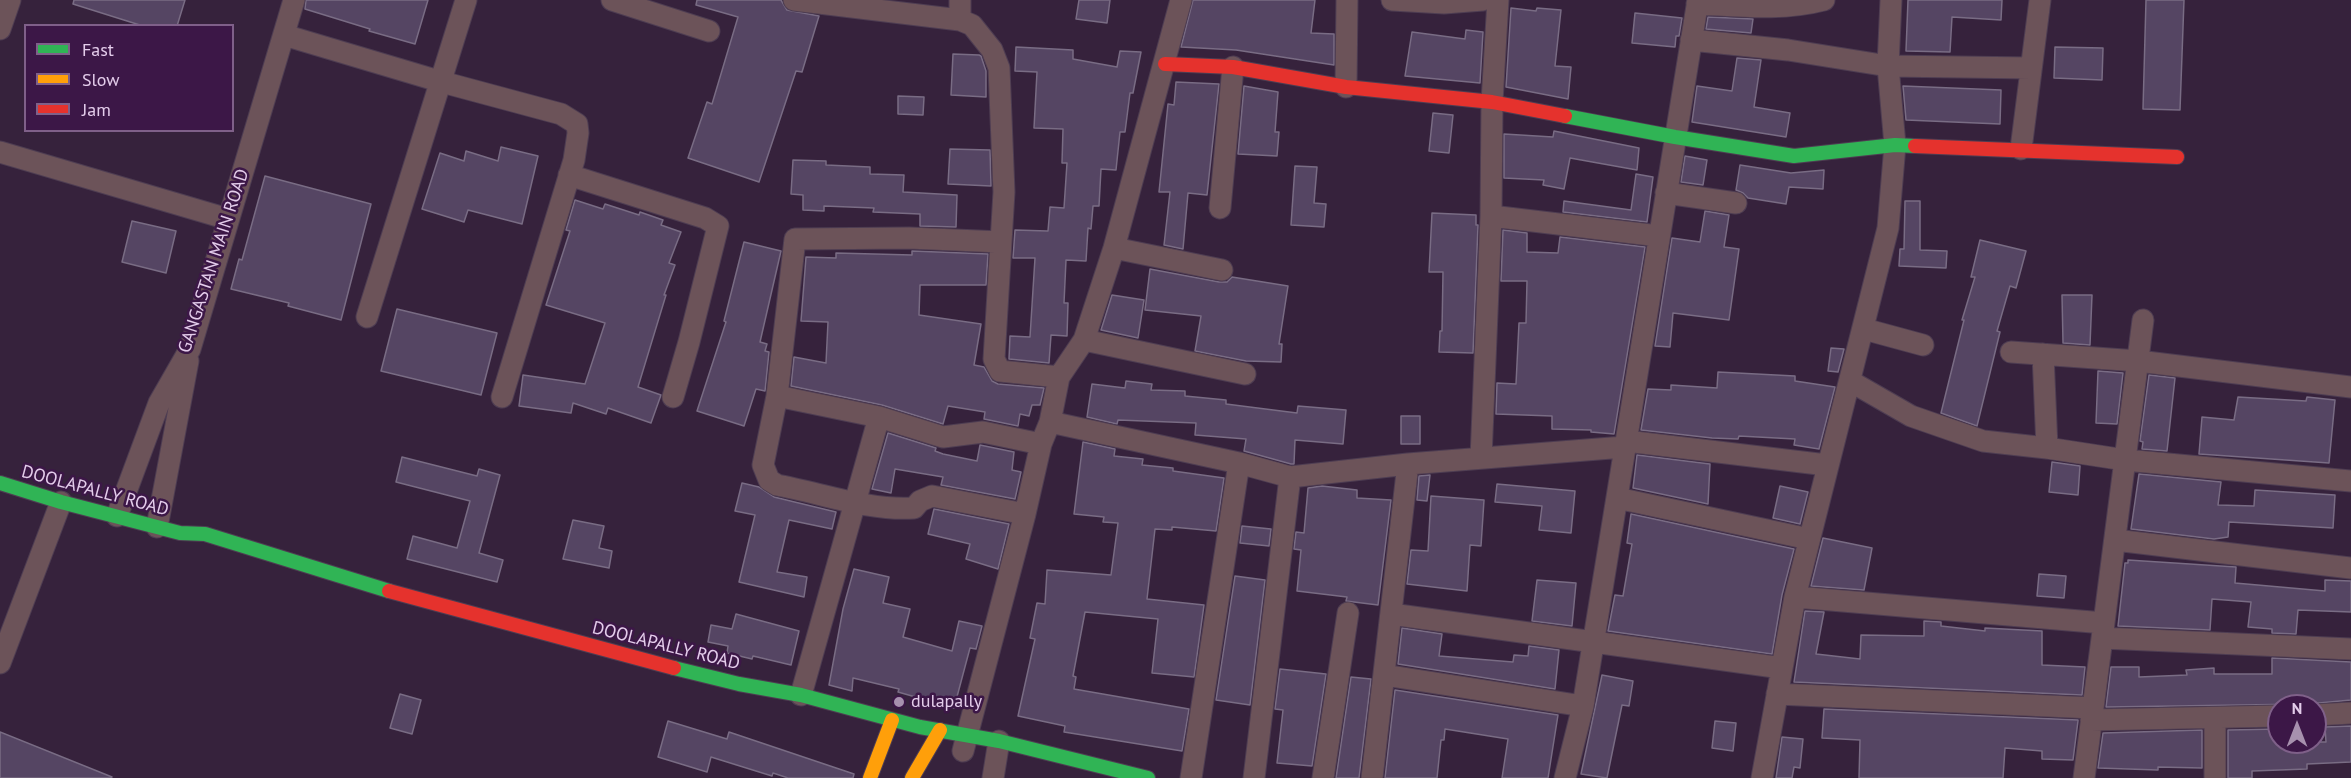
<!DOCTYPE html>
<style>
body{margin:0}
#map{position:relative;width:2351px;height:778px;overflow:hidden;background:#36223c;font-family:"PT Sans",sans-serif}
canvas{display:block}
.legend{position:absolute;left:24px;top:24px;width:210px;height:108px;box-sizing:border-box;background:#3c1747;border:2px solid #7f6089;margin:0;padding:8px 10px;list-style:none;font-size:18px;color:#e4cdeb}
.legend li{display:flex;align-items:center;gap:12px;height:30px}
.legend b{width:30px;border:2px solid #7f6089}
.north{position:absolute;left:2267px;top:694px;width:60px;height:60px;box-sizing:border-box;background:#3c1747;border:2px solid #7f6089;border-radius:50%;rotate:0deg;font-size:16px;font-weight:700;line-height:24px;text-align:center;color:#e4cdeb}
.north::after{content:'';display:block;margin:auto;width:21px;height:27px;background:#a791ae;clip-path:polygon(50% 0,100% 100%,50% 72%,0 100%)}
</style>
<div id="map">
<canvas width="2351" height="778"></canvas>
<ul class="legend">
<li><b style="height:8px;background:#30b455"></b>Fast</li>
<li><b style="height:8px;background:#ff9f0a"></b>Slow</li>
<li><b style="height:8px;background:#e5322d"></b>Jam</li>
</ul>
<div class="north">N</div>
</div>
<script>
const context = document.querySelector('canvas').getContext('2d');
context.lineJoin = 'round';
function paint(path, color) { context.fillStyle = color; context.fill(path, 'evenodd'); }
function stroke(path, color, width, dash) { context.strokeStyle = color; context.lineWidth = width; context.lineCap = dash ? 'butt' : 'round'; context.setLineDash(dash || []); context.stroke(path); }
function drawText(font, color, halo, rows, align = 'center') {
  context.font = font + ' "PT Sans",sans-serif'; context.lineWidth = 5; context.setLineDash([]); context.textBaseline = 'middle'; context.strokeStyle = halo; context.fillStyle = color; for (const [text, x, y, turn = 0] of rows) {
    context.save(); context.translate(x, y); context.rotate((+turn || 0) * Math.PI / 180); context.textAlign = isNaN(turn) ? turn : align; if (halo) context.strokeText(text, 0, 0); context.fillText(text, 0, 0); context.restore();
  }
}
const building = new Path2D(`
 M74,0H185L177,26H143L73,4Z
 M306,0H428L415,44L369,31L370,29L305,9Z
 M697,0H781L787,10L819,16L802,72L796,71L759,182L688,158L707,102L712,104L738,17L696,5Z
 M1079,0H1110L1107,23L1076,19Z
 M1193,0H1315L1311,33L1334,34V65L1236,50L1181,47Z
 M1908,0H2002L2001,20L1952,17L1950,52L1906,51Z
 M2146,0H2184L2180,110L2143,109Z
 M1511,8L1536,11L1537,8L1561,10L1555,66L1571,67L1568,99L1506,87Z
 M1635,13L1682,18L1679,36H1676L1675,47L1632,43Z
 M1708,17L1753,19L1751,33L1706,29Z
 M1466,30L1483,32L1480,83L1405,76L1412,32L1465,39Z
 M1016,47L1073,50V59L1117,67L1120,51L1141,52L1133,93H1130L1125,132H1120L1116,170L1101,169L1099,206H1093L1091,229L1088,228L1086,261L1066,260L1064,303H1068L1067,336L1051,335L1049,363L1009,359L1010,336L1030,337L1035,258H1013L1015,230L1048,231L1050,207L1064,208L1067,163H1062L1063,129L1034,128L1037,72L1015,71Z
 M2055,47L2103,48L2102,80L2054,78Z
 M953,54L979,55L981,56L986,71V97L951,95Z
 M1737,58L1761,60L1754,107L1790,113L1786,137L1692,122L1697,86L1732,91Z
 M1176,82L1219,84L1207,195L1188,193L1183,249L1164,245L1170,192H1159L1168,104L1174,105Z
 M1244,86L1278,92L1275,132H1279L1277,156L1238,154Z
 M1903,86L2001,90L2000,124L1906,120Z
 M898,96L924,97L923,115L898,114Z
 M1433,113L1453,115L1449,153L1429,151Z
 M1554,131L1639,148L1637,170L1570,158L1564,189L1543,185L1544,180L1504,178V134L1553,137Z
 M501,147L538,156L522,224L468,210L464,222L422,209L440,153L464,161L466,151L498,161Z
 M950,149L990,150L991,186L948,184Z
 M1685,156L1707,160L1703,185L1681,182Z
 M793,160L826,161V165L870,167V174L904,175L903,192L957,195L956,227L920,226V214L873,212L874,208L824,206V211L803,210V195L791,194Z
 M1740,165L1791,173L1824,170L1823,189L1789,187L1786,204L1748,198L1743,193L1736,190Z
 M1295,166L1317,167L1314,203L1326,204L1324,227L1291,225Z
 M1636,174L1653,177L1647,222L1563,212L1564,201L1631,210Z
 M265,176L371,204L341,320L288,306L289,303L231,289L239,259L242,260Z
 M575,200L603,209L605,204L639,215L640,212L663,220L661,225L681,232L669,263L675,265L664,295H666L638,387L661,395L651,423L608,408L606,414L573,403L571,413L519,406L523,375L585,384L605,323L546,305L570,231L566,230Z
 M1905,201H1920V250L1947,251L1946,268L1899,266L1900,249H1904Z
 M1705,211L1729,215L1724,247L1739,249L1729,320L1673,313L1670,347L1655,346L1672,238L1700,242Z
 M1432,213L1476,215V225H1478L1473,353L1439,352L1440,331H1442L1443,272H1429Z
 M132,221L176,231L166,273L122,262Z
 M1503,230L1527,233V252L1558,253L1560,237L1645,247L1614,434L1591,432V430L1552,429V416L1496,414L1497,383L1516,384L1519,323H1526L1527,281H1501Z
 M1980,240L2026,251L2016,288L2010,286L1997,331L2000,332L1977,426L1941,413L1964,320H1962L1975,277H1971Z
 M744,242L781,251L760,342L767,344L765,351L769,352L765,391L756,389L744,426L697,411L726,322L724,321Z
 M912,251L988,254L986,285H920L919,315L981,324L974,365L984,367L992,381L998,384L1044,388L1040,405H1032L1029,416L1020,414L1018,426L984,419L985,412L948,406L943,424L882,405L791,386L794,357L826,363L828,322L801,321L806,257L836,258V253L912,255Z
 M1150,269L1219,282H1227L1232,277L1288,286L1279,344H1282L1281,362L1246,361L1195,351L1201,316L1145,310Z
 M1112,295L1144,300L1138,338L1101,330Z
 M2062,295H2092L2090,345L2063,343Z
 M397,309L497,333L481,395L381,371Z
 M1831,348L1844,349L1838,372L1828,371Z
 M2098,371L2123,373L2117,424L2096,423Z
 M1718,372L1795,376V381L1835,387L1819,449L1794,445L1795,439L1739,436L1738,439L1712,438L1641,430L1648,389L1671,390V385L1717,388Z
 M2149,375L2175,378L2167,451L2142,449L2143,442L2140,441Z
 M1126,381L1152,384L1151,390L1185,391V396L1226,400V404L1297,413L1298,406L1346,410L1343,444L1295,440L1294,464H1291L1244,451L1246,439L1195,435L1196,423L1118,420L1117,424L1087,417L1092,384L1125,388Z
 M2238,397L2306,401L2307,397L2335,400L2329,463L2199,454L2202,417L2234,420Z
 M1401,416H1420V444H1401Z
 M888,433L936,448L935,451L943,454L977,461L980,445L1014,452L1012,470L1021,472L1015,499L941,485L943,477L895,469L891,493L872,489Z
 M1083,442L1115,449L1114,456L1143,459L1142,465L1173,468V471L1224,478L1216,531L1172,527V530L1155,529L1147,599L1204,605L1194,677L1152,673L1158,619L1085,612L1073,676L1076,677L1074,689L1189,709L1182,751L1064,732L1065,726L1018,716L1035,639L1030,638L1037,603L1045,604L1047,570L1111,575L1118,523L1103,522L1104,517L1074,514Z
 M1637,455L1710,464L1708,504L1633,488Z
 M402,457L477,476L479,469L500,475L479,553L503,560L497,582L407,559L413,536L457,548L470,501L396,482Z
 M2052,462L2080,466L2078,495L2049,492Z
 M2139,474L2221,482L2218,505L2254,506L2255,490L2335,495L2333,528L2229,522L2228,537L2214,539L2131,529Z
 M1430,475L1427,501L1417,500L1419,476Z
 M742,483L759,487L774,497L836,512L832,529L789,520L777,572L807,577L804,597L739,582L755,515L735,511Z
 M1497,484L1575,491L1571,533L1539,530L1542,506L1495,502Z
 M1322,486L1357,490V498L1391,500L1378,605L1346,601L1347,597L1297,591L1301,550L1294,549L1296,532L1304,533L1308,488Z
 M1780,486L1808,492L1800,524L1773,518Z
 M1431,496L1484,500L1481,546L1470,545L1467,591L1407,584L1411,550L1428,551Z
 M934,509L1009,524L998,569L966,559L970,544L928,534Z
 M1631,514L1794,549L1782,595L1772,654L1608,631L1615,595L1623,596L1632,544L1627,543Z
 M573,520L604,526L599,548L612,551L609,568L563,559Z
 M1242,526L1271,529L1269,546L1240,543Z
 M1823,538L1872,548L1864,590L1811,586Z
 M2128,560L2236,567L2235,583L2325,591V580L2351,581V612L2298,610L2296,634L2272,633V629L2248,627L2251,602L2212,599L2210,630L2118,626L2125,563H2128Z
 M854,569L889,577L883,603L910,609L903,637L952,651L959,621L982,626L976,649L970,648L954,708L898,692L899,689L853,678L852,691L829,685L843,609Z
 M2039,574L2066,576L2064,598L2037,596Z
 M1235,576L1265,580L1250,705L1216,700Z
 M1537,580L1576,583L1572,626L1532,621Z
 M1805,611L1824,612L1816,654L1860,659L1861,635L1924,636V621L1941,622V626L1985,631V628L2042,631V665L2085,667L2082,695L1794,682Z
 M736,614L799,631L791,665L753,656L752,659L727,653L728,646L708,642L711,625L732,629Z
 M1402,628L1442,634L1439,656L1513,662L1514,655L1528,656L1529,646L1559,650L1555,689L1398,664Z
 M2272,658L2351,662V700L2308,704L2106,707L2111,667H2139V677L2187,675L2186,670L2214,668V674H2272Z
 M1280,669L1326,674L1312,766L1277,763L1283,710L1275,709Z
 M1602,675L1633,681L1629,706L1622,705L1607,778L1581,774Z
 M1351,677L1371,679L1359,778H1336Z
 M1395,690L1558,715L1548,778H1502L1508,739L1445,729L1444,740H1441L1437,778H1385Z
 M400,694L421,700L412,734L390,728Z
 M1824,709L2078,720V721L2073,760L2042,759V751L2005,748L2003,778H1859L1860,740L1822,738Z
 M668,721L727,739L729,732L854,774L853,778H788L773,773L772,776L711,757L707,772L658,757Z
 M1715,721L1736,723L1733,751L1712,748Z
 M2351,726V762L2307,764V769L2252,771V778H2228V730L2279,729V742H2326L2325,727Z
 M2202,730V768L2158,767V770L2098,768L2103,733Z
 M0,732L112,777L111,778H0Z
 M1782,737L1803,739L1800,768L1794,767L1792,778H1776Z`);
const street = new Path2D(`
 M612,0L709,31
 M794,0L960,20
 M960,0V20L972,25L992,50L999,68L1004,192L994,359L1000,371L1059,377
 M1392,0L1444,3L1483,0
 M1891,0L1888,66L2031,68
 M1697,4C1740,6 1782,11 1824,0
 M0,29L10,0
 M284,35L442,82L561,114L577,124L578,133L574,160L502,397
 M1691,40L1788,50L1888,66L1895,145L1888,228L1795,597L1762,778
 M1346,87L1347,0
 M2021,149L2040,0
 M0,152L228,219
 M569,175L705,218L718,226L689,342L673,397
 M1666,193L1736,203
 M1220,208L1233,67
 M1491,216L1659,236
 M1001,242L909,238L795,239L777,396L763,465L769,480L777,485C821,493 869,511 914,508L920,501L932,496L1025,514
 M1114,248L1222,270
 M367,317L466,0
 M1864,329L1923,345
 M1084,340L1245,374
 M2011,352L2138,361L2351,387
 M2043,354L2047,448
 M1850,381L1911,416L1983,441L2047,448L2125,460L2351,481
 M777,396L879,417
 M1050,422L1239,463L1290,477L1408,464L1624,447
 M1626,441L1827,465
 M1481,458L1491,216L1492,102L1498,0
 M1617,498L1809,539
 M117,516L159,403L190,349L294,0
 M157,527L188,361
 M2115,540L2351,568
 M1795,597L2104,623
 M1391,614L1782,668
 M2102,638L2351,649
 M0,663L61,502
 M1384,675L1583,706
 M1777,694L2093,708
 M801,695L879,417L943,437L983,432L1041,444
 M2315,715L2351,713
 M2215,719V778
 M2091,720L2279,716
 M963,751L1025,514L1041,444L1050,422L1059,377L1084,340L1114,248L1181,0
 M993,778L999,741
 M1191,778L1239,463
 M1254,778L1290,477
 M1323,778L1348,613
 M1372,778L1408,464
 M1565,778L1583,706L1698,0
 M2084,778L2143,320`);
const fast = new Path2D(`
 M1565,116L1675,137L1794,156L1895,145L1915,146
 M0,483L61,502L180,533L205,534L389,591
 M674,668L739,684L801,695L920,727L999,741L1148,778`);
const slow = new Path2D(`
 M870,778L892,720
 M912,778L940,730`);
const jam = new Path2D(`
 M1165,64L1233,67L1346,87L1492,102L1565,116
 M1915,146L2177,157
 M389,591L674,668`);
const markers = [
 [899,702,6,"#a791ae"]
];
const streetNames = [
 ["GANGASTAN MAIN ROAD",214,261,-72],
 ["DOOLAPALLY ROAD",95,491,15],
 ["DOOLAPALLY ROAD",666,646,14]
];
const poiNames = [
 ["dulapally",911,702]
];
paint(building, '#554563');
stroke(building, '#796c84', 1.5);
stroke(street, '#4e3d52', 23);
stroke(fast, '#4e3d52', 16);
stroke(slow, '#4e3d52', 16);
stroke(jam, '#4e3d52', 16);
stroke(street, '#6c5359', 21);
stroke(fast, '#30b455', 14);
stroke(slow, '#ff9f0a', 14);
stroke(jam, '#e5322d', 14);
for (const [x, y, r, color] of markers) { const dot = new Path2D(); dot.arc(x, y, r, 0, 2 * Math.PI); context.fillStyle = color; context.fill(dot); stroke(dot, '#3c1747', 2); }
drawText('18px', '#e4cdeb', '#3c1747', streetNames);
drawText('18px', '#e4cdeb', '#3c1747', poiNames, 'left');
</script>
